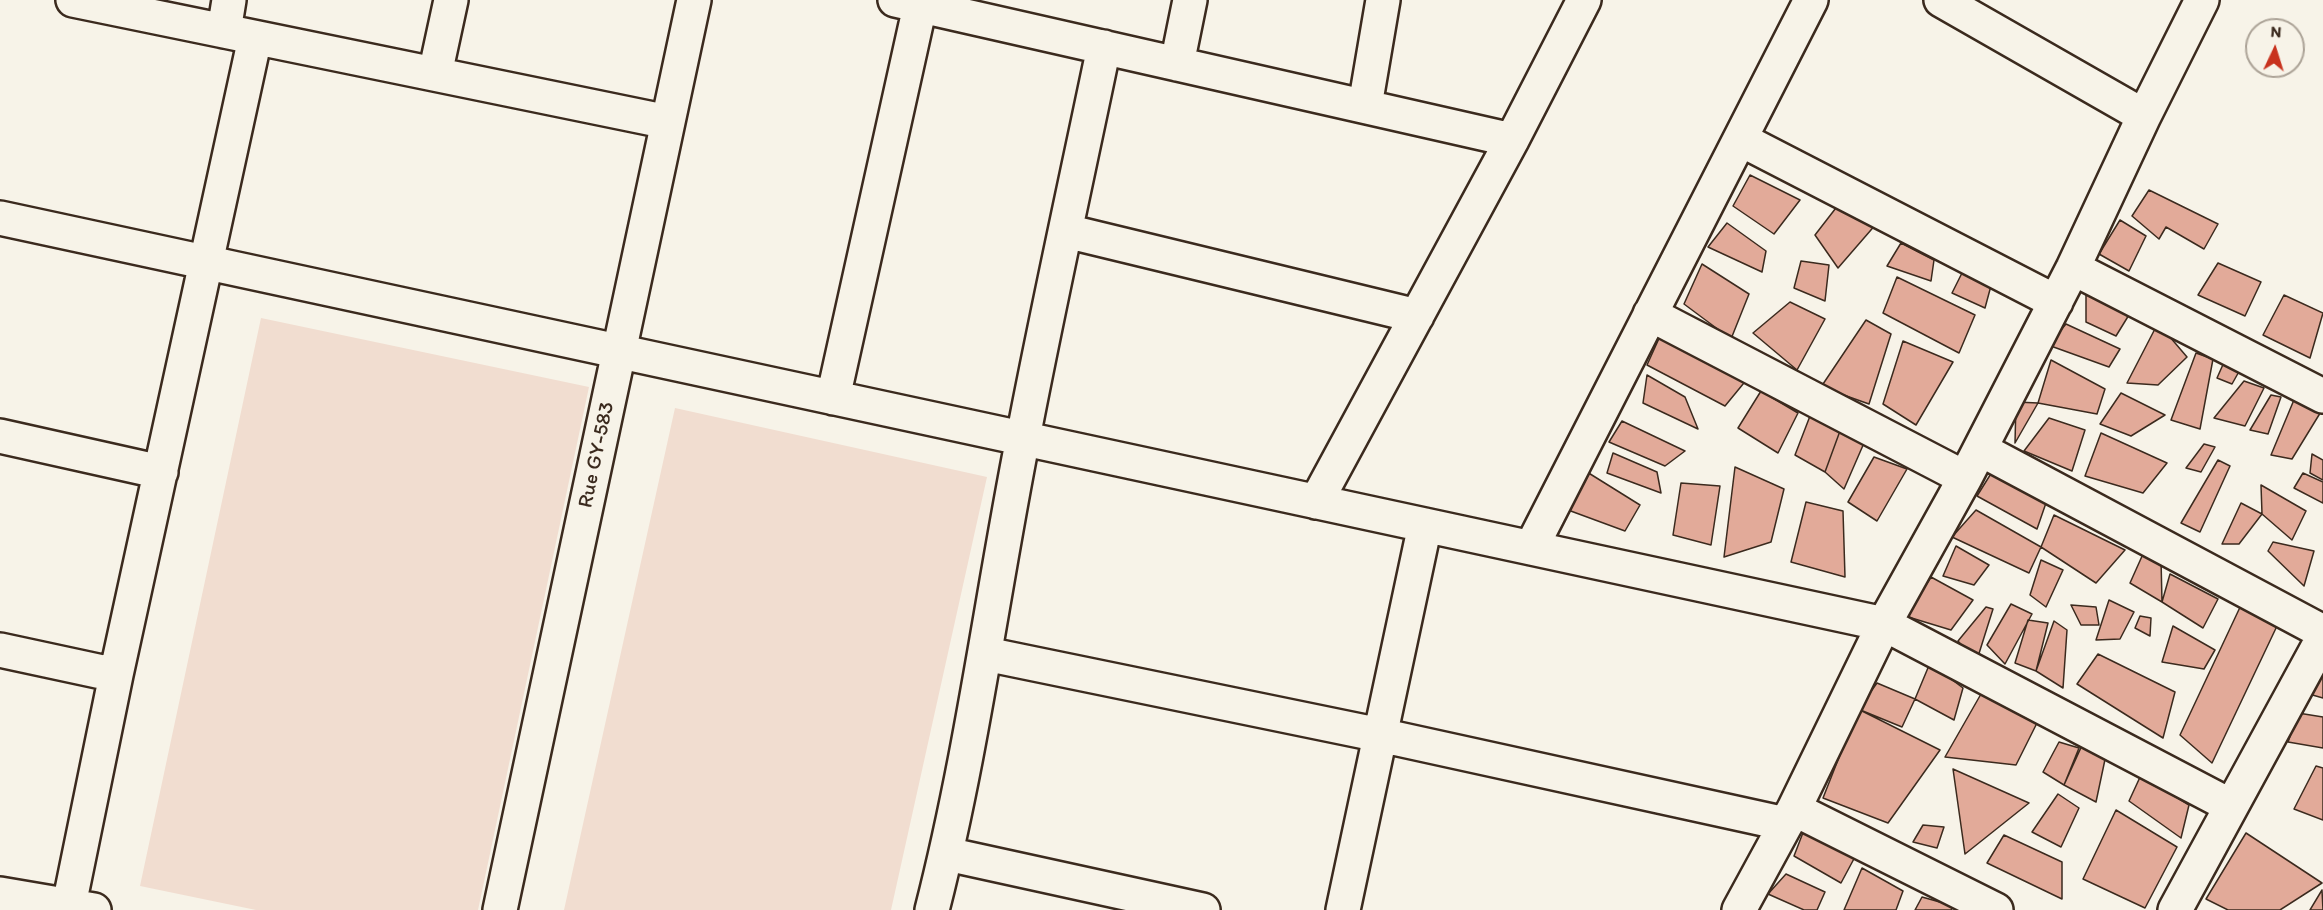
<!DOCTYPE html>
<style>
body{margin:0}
#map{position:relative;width:2323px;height:910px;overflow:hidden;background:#f7f3e8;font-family:Itim,sans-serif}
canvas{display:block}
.north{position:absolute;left:2245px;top:18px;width:60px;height:60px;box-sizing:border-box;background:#f7f3e8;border:2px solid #aca397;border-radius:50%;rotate:4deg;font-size:16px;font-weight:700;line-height:24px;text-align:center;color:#3b2a1e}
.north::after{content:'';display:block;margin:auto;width:21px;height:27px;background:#c8321e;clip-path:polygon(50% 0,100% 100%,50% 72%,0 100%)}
</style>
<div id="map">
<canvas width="2323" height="910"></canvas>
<div class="north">N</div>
</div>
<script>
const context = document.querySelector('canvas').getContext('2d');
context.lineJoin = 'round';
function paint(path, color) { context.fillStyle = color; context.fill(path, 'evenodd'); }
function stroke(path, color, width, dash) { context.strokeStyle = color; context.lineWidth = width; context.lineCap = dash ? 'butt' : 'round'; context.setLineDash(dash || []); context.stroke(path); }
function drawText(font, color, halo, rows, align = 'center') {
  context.font = font + ' Itim,sans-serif'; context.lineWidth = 5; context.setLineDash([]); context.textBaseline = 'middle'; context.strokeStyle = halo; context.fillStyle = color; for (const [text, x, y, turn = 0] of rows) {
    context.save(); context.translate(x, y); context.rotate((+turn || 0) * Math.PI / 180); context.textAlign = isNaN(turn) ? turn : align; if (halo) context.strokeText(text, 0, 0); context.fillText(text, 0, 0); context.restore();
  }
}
const built = new Path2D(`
 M261,318L589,387L478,910H256L140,886Z
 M675,408L987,477L891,910H564Z`);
const building = new Path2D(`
 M1750,175L1800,200L1774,234L1733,206Z
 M2149,190L2218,224L2204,249L2166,227L2159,239L2132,216Z
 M1839,204L1877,223L1838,268L1815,235Z
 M2120,220L2146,236L2129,271L2099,254Z
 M1727,223L1766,251L1762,272L1708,247Z
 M1901,243L1934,260L1931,281L1887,266Z
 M1801,261L1829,265L1825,301L1794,288Z
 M2218,263L2261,282L2245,316L2198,295Z
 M1702,264L1749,294L1731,339L1684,304Z
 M1964,269L1992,282L1985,308L1952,293Z
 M1897,277L1975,315L1959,353L1883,313Z
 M2086,293L2132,310L2116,336L2086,322Z
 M2284,295L2323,313L2310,358L2263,335Z
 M1790,302L1825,319L1797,370L1753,333Z
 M1866,320L1891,334L1869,404L1821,387Z
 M2158,323L2187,357L2158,385L2127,383Z
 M2066,324L2120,349L2109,367L2048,345Z
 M1661,334L1748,378L1725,406L1647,365Z
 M1903,341L1953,362L1916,425L1883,404Z
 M2196,353L2213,359L2200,429L2171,420Z
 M2051,360L2105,389L2097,414L2038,403Z
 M2225,360L2241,368L2232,384L2217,378Z
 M1647,375L1685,397L1698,429L1643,403Z
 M2244,381L2264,388L2245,426L2214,418Z
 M1761,391L1798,413L1778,453L1738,428Z
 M2121,393L2165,415L2131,436L2100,424Z
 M2271,395L2281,397L2268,434L2250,430Z
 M2296,395L2322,410L2292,459L2271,455Z
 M2016,402L2038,403L2015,443Z
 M1810,416L1840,431L1825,472L1795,455Z
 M2049,418L2085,430L2072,471L2024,451Z
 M1622,421L1685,451L1665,466L1609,442Z
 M1840,431L1864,443L1844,489L1825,472Z
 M2101,433L2167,463L2143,493L2085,476Z
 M2204,444L2215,447L2201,472L2186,468Z
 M1613,453L1657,472L1661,493L1607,473Z
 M2312,454L2323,460V480L2310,473Z
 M1874,457L1907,469L1877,521L1848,502Z
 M2218,460L2230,466L2200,532L2181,523Z
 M1735,467L1784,489L1771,542L1724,557Z
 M1587,472L1640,505L1625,531L1568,510Z
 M1992,472L2047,500L2037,529L1977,496Z
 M2303,473L2323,482V503L2294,488Z
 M1681,483L1720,486L1711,545L1673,535Z
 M2261,485L2306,511L2292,540L2262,514Z
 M1806,502L1843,511L1845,577L1791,562Z
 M2241,503L2262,514L2239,544H2222Z
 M1976,510L2041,547L2029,573L1952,537Z
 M2054,515L2125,550L2096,583L2041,547Z
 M2273,542L2314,551L2304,586L2268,551Z
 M1956,546L1989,565L1974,585L1943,576Z
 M2143,554L2161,559L2162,602L2130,583Z
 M2041,560L2063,570L2046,607L2030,595Z
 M2170,574L2218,599L2203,628L2162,602Z
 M1931,577L1973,600L1951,630L1905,616Z
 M2109,600L2134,612L2120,639L2096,640Z
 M2242,603L2277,626L2212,763L2180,735Z
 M2011,604L2032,614L2005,664L1987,645Z
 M2071,605L2096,607L2099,625H2081Z
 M1986,607L1993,609L1976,663L1958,641Z
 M2140,616L2151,618L2150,636L2135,628Z
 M2028,620L2048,623L2036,671L2015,663Z
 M2054,621L2067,630L2063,688L2036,671Z
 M2173,626L2215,650L2204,669L2162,662Z
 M2098,654L2175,692L2163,738L2077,684Z
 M1930,663L1963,688L1954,720L1915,699Z
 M2323,671V698L2309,694Z
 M1877,683L1915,699L1902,727L1858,709Z
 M1981,694L2037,723L2016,765L1945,757Z
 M1858,709L1940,750L1888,823L1823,798Z
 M2298,713L2323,717V748L2288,742Z
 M2084,741L2107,750L2096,802L2064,785Z
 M2059,742L2079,748L2064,785L2043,772Z
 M2316,766L2323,768V820L2294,809Z
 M1953,769L2029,803L1965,854Z
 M2141,775L2189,805L2181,838L2129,801Z
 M2058,794L2079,808L2061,847L2032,832Z
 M2116,810L2177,847L2145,908L2083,879Z
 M1923,825L1944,827L1937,848L1913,842Z
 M1804,830L1856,855L1841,883L1794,856Z
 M2246,833L2322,883L2280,910H2228L2206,899Z
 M2004,835L2062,862V899L1987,863Z
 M1862,868L1903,891L1896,910H1844Z
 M1786,874L1825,892L1817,910H1804L1768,894Z
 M2322,890L2323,910H2310Z
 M1922,897L1954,906L1951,910H1915Z`);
const minor = new Path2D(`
 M73,0L668,122
 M895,0L1512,140
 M1941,0L2144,116
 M224,31L229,0
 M1177,64L1190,0
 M435,74L451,0
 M1365,106L1383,0
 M1740,139L2056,302
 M0,218L1884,624L2231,806
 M1066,231L1417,316
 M2073,268L2323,396
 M1650,314L1965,478
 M833,398L920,6
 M0,436L161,472
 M1980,449L2323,632
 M1316,502L1512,140L1584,0
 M1531,548L1811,0
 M0,650L116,675
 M986,654L1380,735L1786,824
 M1794,809L1996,910
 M947,854L1203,910
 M0,894L94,910
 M68,910L116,675L255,38
 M500,910L694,0
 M932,910C972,754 992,595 1023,438C1048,307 1077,177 1104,47
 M1343,910L1425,525
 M1739,910L1794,809L1884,624L1965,478L2073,268L2144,116L2202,0
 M2175,910L2323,638`);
const streetNames = [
 ["Rue GY-583",597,455,-78]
];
paint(built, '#f1ddd0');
paint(building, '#e2aa99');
stroke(building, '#3b2a1e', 1.5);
stroke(minor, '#3b2a1e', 38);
stroke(minor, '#f7f3e8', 33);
drawText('21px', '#3b2a1e', '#f7f3e8', streetNames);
</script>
